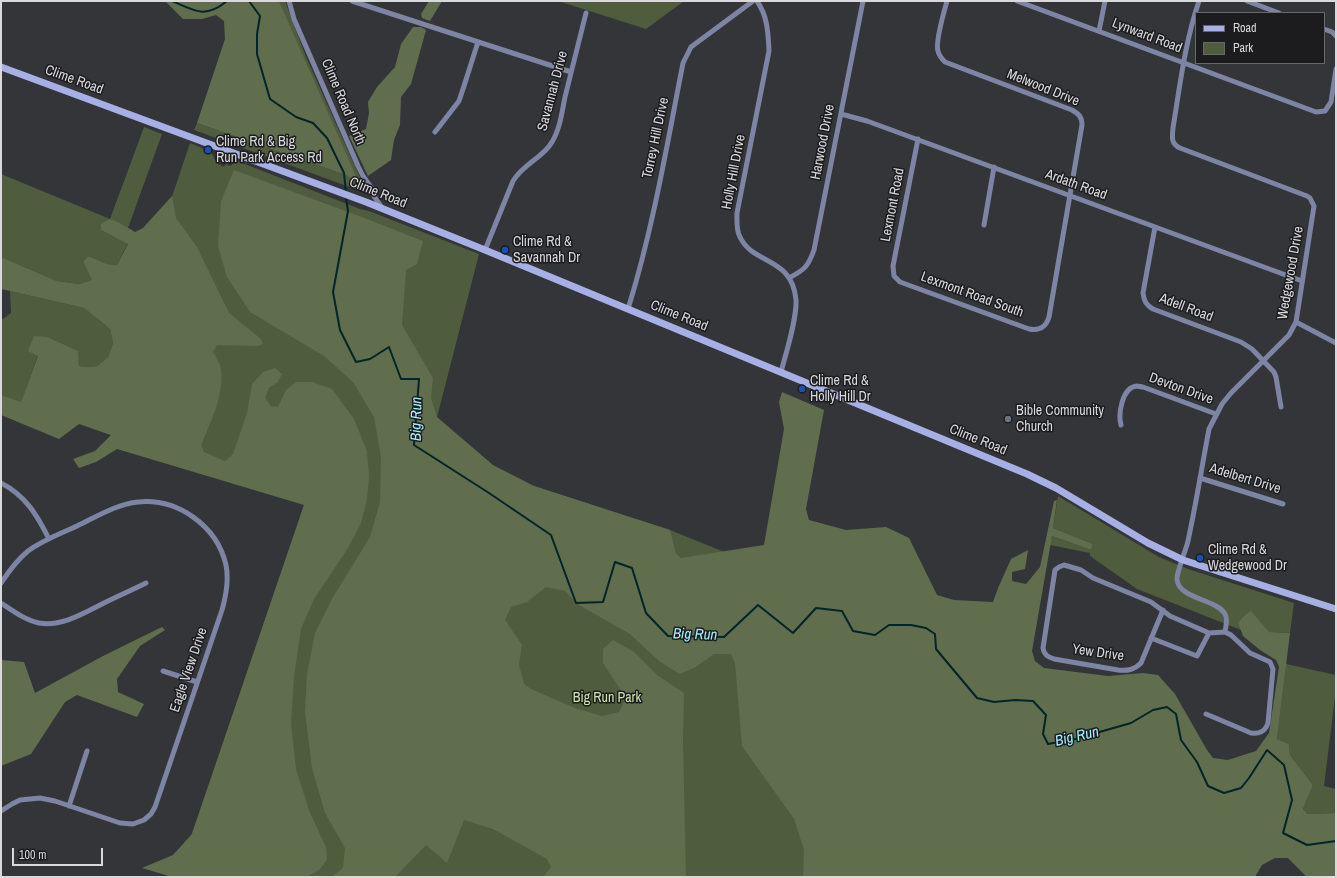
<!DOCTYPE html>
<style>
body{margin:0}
#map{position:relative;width:1337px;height:878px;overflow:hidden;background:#333539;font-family:"Archivo Narrow",sans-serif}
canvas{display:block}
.frame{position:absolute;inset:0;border:2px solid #d9d9dc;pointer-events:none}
.legend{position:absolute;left:1195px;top:12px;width:130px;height:52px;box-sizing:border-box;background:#1c1c1e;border:1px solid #68686a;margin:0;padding:5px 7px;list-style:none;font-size:12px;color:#d9d9dc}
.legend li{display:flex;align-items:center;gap:8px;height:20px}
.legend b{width:20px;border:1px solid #68686a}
.scale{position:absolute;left:12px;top:848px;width:91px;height:18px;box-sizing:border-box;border:2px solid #d9d9dc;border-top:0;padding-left:5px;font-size:12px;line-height:14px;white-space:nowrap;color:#d9d9dc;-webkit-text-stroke:3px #1c1c1e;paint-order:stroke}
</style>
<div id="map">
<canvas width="1337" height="878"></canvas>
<div class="frame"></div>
<ul class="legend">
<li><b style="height:5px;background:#a6b0e4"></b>Road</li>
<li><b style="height:11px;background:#4f5c3d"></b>Park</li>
</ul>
<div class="scale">100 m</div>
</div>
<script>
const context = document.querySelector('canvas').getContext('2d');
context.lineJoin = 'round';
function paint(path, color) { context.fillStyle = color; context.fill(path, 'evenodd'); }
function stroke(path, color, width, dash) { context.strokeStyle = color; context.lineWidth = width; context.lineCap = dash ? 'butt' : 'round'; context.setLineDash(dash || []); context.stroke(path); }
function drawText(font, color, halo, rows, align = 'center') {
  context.font = font + ' "Archivo Narrow",sans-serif'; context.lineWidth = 3; context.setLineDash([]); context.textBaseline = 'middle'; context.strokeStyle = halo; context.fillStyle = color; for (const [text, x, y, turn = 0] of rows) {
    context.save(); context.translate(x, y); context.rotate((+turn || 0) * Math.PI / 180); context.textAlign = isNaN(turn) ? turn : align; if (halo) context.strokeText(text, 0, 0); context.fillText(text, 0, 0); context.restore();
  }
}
const green = new Path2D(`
 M279,1H285L306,57L363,184V192L194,130L197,123L346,175L354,181Z
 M558,1H684L646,29Z
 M144,127L162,134L128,228L120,223L101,230L128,243L117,265L107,264L89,256L83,261L93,280L79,284L57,281L1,257V174L110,219Z
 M190,143L211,152L215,160H219L218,164L224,167L226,164L230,166L237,161L360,209L369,211L479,254L425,464L534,486L670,530L789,578L1014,761L1261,803L1336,877H1307L1262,832L1255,877H177L304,505L94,429Z
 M10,291L84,308L110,329L113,343L108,357L97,366L88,367L79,366V360L38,355L21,403L1,395V318L3,319L11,313Z
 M1058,496L1159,557L1188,569L1294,603L1290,633L1269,632L1238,623L1241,630L1137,589L1090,556V553L1050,545L1052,536L1091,550L1093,544L1053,528Z
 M1286,664L1336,675V689L1324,786L1336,789V813L1308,814L1303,809L1313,785L1290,755L1289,744L1277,739Z`);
const forest = new Path2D(`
 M165,1H279L358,181H354L346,175L197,123L225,39L224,21L216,15L202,19H183Z
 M429,1H442L430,21L422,18L421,14Z
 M413,27H421L426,30L411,84L401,97L400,125L394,140L391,160L368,176L349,136L366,129L369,113L368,102L377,87L395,67L401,44Z
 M234,170L367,219L423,241L417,264L406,270L402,325L433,378L431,398L437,417L493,465L534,486L670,530L676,554L681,558L764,545L784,429L779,402L782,392L824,410L806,509L809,520L846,530L886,527L909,538L937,595L954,600L993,602L998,588L1011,559L1028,550L1025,569L1012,572V581L1026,584L1040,567L1054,501L1057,500L1053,528L1093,544L1091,550L1052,536L1032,651L1035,661L1044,668L1108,676L1143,673L1158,675L1175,694L1207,750L1213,758L1228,760L1256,751L1269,733L1279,667L1276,660L1260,650L1243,636L1238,623L1245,615L1251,611L1269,632L1290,633L1277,739L1289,744L1290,755L1313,785L1303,809L1308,814L1336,813V877H1307L1288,858H1275L1262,865L1255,877H803L804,850L794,819L742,746L735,663L731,654H714L694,668L680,674L659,661L630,634L579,605L565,591L546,587L527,602L511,607L505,620L522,645L519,665L524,684L531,689L575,708L602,716L619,712L626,698L603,663V649L613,640L634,652L657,675L684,693L683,740L686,877H543L551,867L547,859L493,829L464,820L447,863L426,845L395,877H332L343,868L345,848L325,813L312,768L305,712L307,674L315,633L333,597L370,537L380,502L381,457L374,417L353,382L324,356L250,312L227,277L218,246L221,201Z
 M172,196L176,218L197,247L229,313L261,339L263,344L258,346L217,345L213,352C216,357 220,363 221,369C224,396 211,421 201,445L204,452L225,461L233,454L247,413L252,384L263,372L275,368L282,374L278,382L269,388L265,398L271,406L278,407L286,390L296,382H312L332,389L354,419L367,451L369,476L367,499L361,523L348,548L314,599L301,629L294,676L291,724L296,769L310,813L326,847L327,860L320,869L307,877H172L142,868L173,855L192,834L304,505L117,449L96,462L79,468L73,459L95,451L111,435L79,424L59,439L1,415V395L21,402L38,356L28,351L34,336L47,337L78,351L79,366L88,367L97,366L108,357L113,343L110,329L84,308L1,289V257L57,281L79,284L92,280L83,261L89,256L107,264L117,265L128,244L101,230V224L110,219L120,223L135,232L143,228Z
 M162,627L165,630L140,646L117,679L118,692L144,704L137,717L77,695L65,702L31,754L1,766V660L24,662L35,693L103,656Z`);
const stream = new Path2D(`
 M172,1C195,11 205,19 227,1
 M249,1L260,16L257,34V54L270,99L296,117L313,123L327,138L344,173L346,193
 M346,198L348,211L333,292L340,330L356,362L370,359L389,347L401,379H419L414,445L489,493L551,535L576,603L603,602L615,562L632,568L646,613L668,636L724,637L758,605L793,633L816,608L842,611L853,631L875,635L889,625H911L926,628L935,634L936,649L977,698L994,702L1015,700L1033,701L1046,715L1043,734L1048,744L1075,739L1131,723L1153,710L1167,707L1176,714L1181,740L1197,762L1208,786L1224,793L1241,788L1249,778L1267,750L1284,765L1292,800L1283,833L1307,845L1336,841`);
const minor = new Path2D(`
 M289,1L294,19L358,166L363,176L373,190L374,196L382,208
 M352,1L571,72
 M757,1C768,17 768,33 769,51L737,213C737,221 736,230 740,237C753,265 792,256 796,300C797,319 786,353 781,372
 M1017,1L1316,112L1325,111L1331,102L1336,69
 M1199,1C1185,42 1180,85 1173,128C1172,137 1171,144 1180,148L1307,196L1310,198L1314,206L1296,322L1289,335L1231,393L1222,404L1209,429C1202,466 1196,504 1188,541C1186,550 1177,571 1177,579C1178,599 1217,599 1225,614C1228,619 1226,626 1225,632
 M1247,1L1279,13
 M1324,29L1332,32L1336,36
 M1099,31L1105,1
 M841,114L867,121L1302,281
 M435,132L459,101L464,86L478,42
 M918,139L893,266L894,276L900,282L1029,329C1040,331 1046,327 1049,317L1082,125C1082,117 1079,114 1072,110L945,62C942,59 939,56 938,51C935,42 944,12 947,1
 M984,225L994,167
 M1155,227L1143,293C1144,301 1146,305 1153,309L1241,342L1252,349L1274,372L1276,377L1281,407
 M485,250L513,181C524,163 543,158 552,142C560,129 562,112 565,97C572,69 579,41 586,13
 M789,278C804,270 808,267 814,250L863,1
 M628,309C653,229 667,145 683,63L691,47L753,1
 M1296,322L1336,343
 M1121,425C1118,414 1122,387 1137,386C1139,386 1141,387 1143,387L1216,414
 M1200,478L1283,504
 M1,483C26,496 37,515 49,539
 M1,583C9,571 17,560 28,551C43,540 60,534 77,526C96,517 117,504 138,502C178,498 217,526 226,565C229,580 226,596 222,610L155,807L151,814L144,820L133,824L120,823L55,801L40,798L20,800L12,804L1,811
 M1,603C13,611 25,620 39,623C62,627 84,613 104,603C118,596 132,590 146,583
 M1163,610L1141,663C1134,670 1128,671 1118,670L1054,659C1048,657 1044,655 1043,648L1055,570L1059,567L1064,565L1081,570L1093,578L1151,602L1170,616L1209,633L1225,632L1231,635L1250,653L1270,662L1273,669L1268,723C1265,732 1259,734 1251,733L1206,714
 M1151,638L1197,656L1209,633
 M163,671L197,682
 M69,806L87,751`);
const secondary = new Path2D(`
 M1,67L366,202L485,250L1027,474L1056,488L1148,543L1183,560L1336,609`);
const markers = [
 [208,150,4,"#1a4fb4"],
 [505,250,4,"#1a4fb4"],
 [802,389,4,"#1a4fb4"],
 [1008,419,4,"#6b7280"],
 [1200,558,4,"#1a4fb4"]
];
const streetNames = [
 ["Lynward Road",1147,36,21],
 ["Clime Road",74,80,20],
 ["Melwood Drive",1043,88,22],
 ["Savannah Drive",553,91,-75],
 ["Clime Road North",343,102,67],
 ["Torrey Hill Drive",656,138,-78],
 ["Harwood Drive",823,142,-79],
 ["Holly Hill Drive",734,172,-79],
 ["Ardath Road",1076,185,20],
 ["Clime Road",378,193,22],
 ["Lexmont Road",893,205,-79],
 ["Wedgewood Drive",1291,273,-80],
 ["Lexmont Road South",972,295,20],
 ["Adell Road",1186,308,21],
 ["Clime Road",679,316,22],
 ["Devton Drive",1181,389,20],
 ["Clime Road",978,440,22],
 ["Adelbert Drive",1245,479,17],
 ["Yew Drive",1098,653,8],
 ["Eagle View Drive",189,670,-71]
];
const poiNames = [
 ["Clime Rd & Big",216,142],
 ["Run Park Access Rd",216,158],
 ["Clime Rd &",513,242],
 ["Savannah Dr",513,258],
 ["Clime Rd &",810,381],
 ["Holly Hill Dr",810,397],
 ["Bible Community",1016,411],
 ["Church",1016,427],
 ["Clime Rd &",1208,550],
 ["Wedgewood Dr",1208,566]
];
const parkNames = [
 ["Big Run Park",607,698]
];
const waterNames = [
 ["Big Run",417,419,-89],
 ["Big Run",695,635,2],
 ["Big Run",1077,737,-13]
];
paint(green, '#4f5c3d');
paint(forest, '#606e4e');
stroke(stream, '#012529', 2);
stroke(minor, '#7d84a4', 5);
stroke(secondary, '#a6b0e4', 7);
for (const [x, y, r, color] of markers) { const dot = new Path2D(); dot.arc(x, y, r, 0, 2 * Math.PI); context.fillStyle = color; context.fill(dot); stroke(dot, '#1c1c1e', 1.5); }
drawText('14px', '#d9d9dc', '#1c1c1e', streetNames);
drawText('14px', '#d9d9dc', '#1c1c1e', poiNames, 'left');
drawText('14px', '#cce5ab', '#1c1c1e', parkNames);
drawText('italic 15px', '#a1f3ff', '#1c1c1e', waterNames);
</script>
